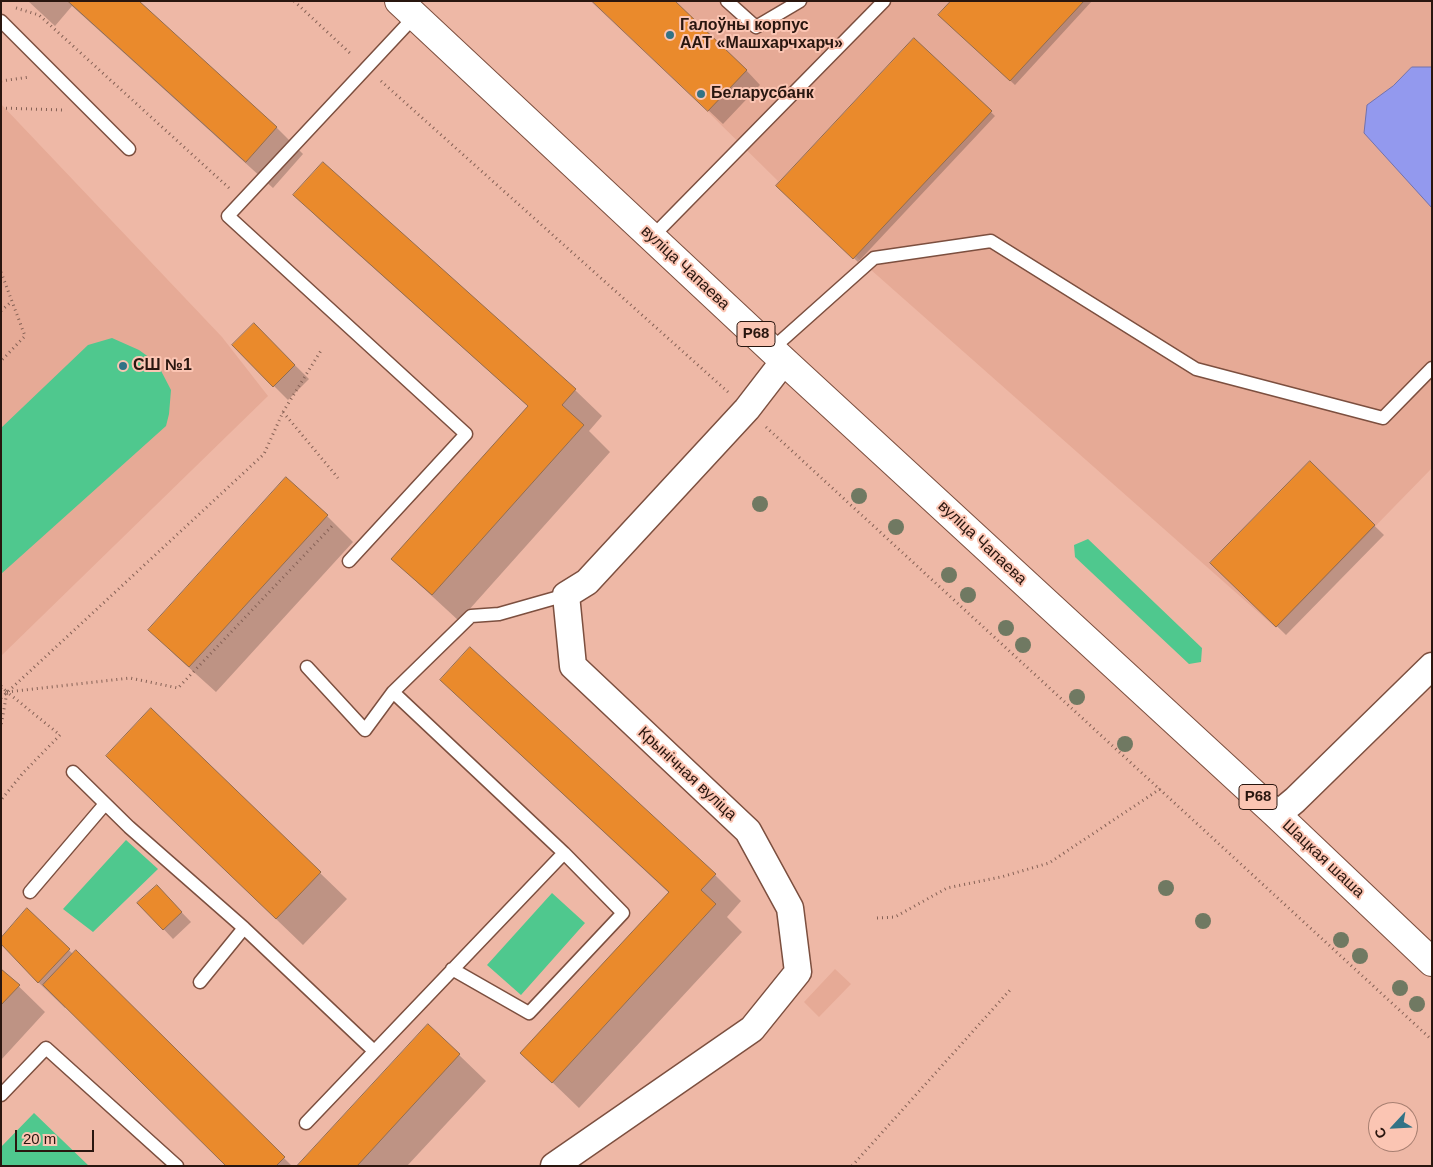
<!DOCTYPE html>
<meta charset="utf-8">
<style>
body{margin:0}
#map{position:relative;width:1433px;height:1167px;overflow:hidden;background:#eeb8a6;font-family:Helvetica,sans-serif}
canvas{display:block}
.frame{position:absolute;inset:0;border:2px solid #29160f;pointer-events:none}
.north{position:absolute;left:1368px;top:1102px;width:50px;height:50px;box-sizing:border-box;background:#fbc5b3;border:1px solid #a77f71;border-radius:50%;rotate:245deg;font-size:14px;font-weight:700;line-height:20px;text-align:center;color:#29160f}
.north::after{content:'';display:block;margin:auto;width:18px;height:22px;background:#327386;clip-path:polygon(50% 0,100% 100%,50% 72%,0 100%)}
.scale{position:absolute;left:15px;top:1130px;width:79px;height:22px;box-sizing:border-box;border:2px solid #29160f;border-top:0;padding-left:6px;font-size:15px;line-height:18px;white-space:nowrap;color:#29160f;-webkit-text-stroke:4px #fbc5b3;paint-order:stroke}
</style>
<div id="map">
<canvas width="1433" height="1167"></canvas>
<div class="frame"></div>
<div class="north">С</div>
<div class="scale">20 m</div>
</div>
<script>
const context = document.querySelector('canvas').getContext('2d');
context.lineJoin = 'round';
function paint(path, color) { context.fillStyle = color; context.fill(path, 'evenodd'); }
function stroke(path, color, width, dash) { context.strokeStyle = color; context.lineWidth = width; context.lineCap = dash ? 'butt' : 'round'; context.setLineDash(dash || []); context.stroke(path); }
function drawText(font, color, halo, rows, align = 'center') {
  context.font = font + ' Helvetica,sans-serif'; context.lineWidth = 4; context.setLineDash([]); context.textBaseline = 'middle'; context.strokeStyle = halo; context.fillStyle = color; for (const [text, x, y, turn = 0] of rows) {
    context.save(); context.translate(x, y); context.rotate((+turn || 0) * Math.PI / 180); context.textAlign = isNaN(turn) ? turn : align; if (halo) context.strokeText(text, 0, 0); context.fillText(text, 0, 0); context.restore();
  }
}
const built = new Path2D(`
 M590,1H1432V468L1276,628L775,185L778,181L708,112Z
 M1,104L222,337L268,396L1,656Z
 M835,969L851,984L819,1017L804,1002Z`);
const green = new Path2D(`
 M112,338L139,350L157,363L171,390L169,414L166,426L1,574V428L88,345Z
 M1088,539L1202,648L1201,662L1189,664L1075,557L1074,545Z
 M126,840L158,869L93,932L63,909Z
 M552,893L585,923L521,995L487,965Z
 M34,1113L89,1166H1V1147Z`);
const water = new Path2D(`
 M1412,67H1432V208L1364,133L1367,105L1393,86Z`);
const shadow = new Path2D(`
 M28,1H137L277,128L303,154L273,188L72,6L55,26Z
 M593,1L746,70L760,85L723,124Z
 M953,1H1092L1015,85L940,15Z
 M914,40L995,116L858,262L778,186Z
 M295,195L575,390L602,416L589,431L610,452L459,621L420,585L393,559L529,407L321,221Z
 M254,325L309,379L288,400L233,345Z
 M1310,463L1384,535L1286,635L1212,563Z
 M327,516L353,542L216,692L176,656L149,629Z
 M441,680L715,875L741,901L727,917L742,932L579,1108L522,1053L669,893L468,706Z
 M134,782L320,873L347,899L303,945Z
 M166,896L191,922L173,939L139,903Z
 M27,910L74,955L76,952L292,1166H227L66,1006L65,1008L38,982Z
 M1,969L45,1012L1,1060Z
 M459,1055L486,1081L407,1166H299Z`);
const building = new Path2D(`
 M68,1H139L277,127L246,162Z
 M592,1H675L747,70L708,111Z
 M951,1H1084L1010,81L938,15Z
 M914,38L992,111L853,259L776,186Z
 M323,162L576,389L562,405L584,425L432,595L391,559L528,406L293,195Z
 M254,323L295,365L273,387L232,345Z
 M1310,461L1375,525L1276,627L1210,563Z
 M286,477L328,515L189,667L148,630Z
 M470,647L716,874L701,890L716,904L552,1083L520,1053L669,892L440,680Z
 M151,708L321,872L276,919L106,756Z
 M157,885L182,912L163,930L137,903Z
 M27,908L70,949L38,983L1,944V938Z
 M76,950L285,1157L276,1166H226L43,985Z
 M1,969L20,985L1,1005Z
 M428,1024L460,1054L357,1166H297Z`);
const path = new Path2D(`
 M294,1L352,55
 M16,8L39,15L229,188
 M1,81L30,77
 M381,81L728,392
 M1,108L63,110
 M1,272L25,336L1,361
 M1,311L12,301
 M283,412L322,349
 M766,427L1432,1040
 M1,686L7,692L1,726
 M1,689L7,692L60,735L23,773L1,800
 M7,692L130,678L178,688L332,526
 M1,698L264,454L283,412L338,478
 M877,918L895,917L947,888L1001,877L1049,863L1160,789
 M852,1166L1010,990`);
const service = new Path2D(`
 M727,1L756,27L800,1
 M1,21L129,149
 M652,237L884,1
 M772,349L874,258L991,241L1196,369L1383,418L1432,368
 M349,561L466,434L228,216L415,16
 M307,667L365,730L393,692
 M73,772L129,827L244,928
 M30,892L105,804
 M452,969L529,1013L623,913L564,853
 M200,982L244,928L374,1051
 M1,1095L46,1048L177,1166
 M306,1123L564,853L393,692L471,616L499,614L566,595`);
const minor = new Path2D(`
 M1277,815L1295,800L1432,666
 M554,1166L752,1029L798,972L790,908L748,831L573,666L566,595L587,582L747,409L784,361`);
const primary = new Path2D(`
 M399,1L784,361L1277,815L1432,962`);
const trees = [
 [859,496],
 [760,504],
 [896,527],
 [949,575],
 [968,595],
 [1006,628],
 [1023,645],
 [1077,697],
 [1125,744],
 [1166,888],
 [1203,921],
 [1341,940],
 [1360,956],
 [1400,988],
 [1417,1004]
];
const markers = [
 [670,35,5,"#327386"],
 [701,94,5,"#327386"],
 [123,366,5,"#327386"]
];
const shields = [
 [756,334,38],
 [1258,797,38]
];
const shieldNames = [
 ["Р68",756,334],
 ["Р68",1258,797]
];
const poiNames = [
 ["Галоўны корпус",680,26],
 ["ААТ «Машхарчхарч»",680,44],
 ["Беларусбанк",711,94],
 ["СШ №1",133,366]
];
const streetNames = [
 ["вуліца Чапаева",685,268,43],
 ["вуліца Чапаева",982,543,43],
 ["Крынічная вуліца",687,774,43],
 ["Шацкая шаша",1323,859,43]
];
paint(built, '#e6aa96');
paint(green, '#4fc88e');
paint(water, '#9399ee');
stroke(water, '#7372ab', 1);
paint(shadow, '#0003');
paint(building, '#ea8a2c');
stroke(building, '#946c4d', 1);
stroke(service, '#7c4f3f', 15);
stroke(minor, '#7c4f3f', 29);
stroke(primary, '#7c4f3f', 30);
stroke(path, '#856155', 3, [1, 4]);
stroke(service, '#fff', 12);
stroke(minor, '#fff', 26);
stroke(primary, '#fff', 28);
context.fillStyle = '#707962';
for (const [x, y] of trees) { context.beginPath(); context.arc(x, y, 8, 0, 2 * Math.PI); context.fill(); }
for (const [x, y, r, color] of markers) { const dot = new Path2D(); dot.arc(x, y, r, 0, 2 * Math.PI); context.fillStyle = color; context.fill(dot); stroke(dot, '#fbc5b3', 2); }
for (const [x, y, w] of shields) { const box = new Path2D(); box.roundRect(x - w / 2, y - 12.5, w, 25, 4); context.fillStyle = '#fbc5b3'; context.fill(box); stroke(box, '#29160f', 1); }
drawText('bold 15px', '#29160f', null, shieldNames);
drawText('bold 16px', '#29160f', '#fbc5b3', poiNames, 'left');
drawText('16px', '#29160f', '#fbc5b3', streetNames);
</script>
